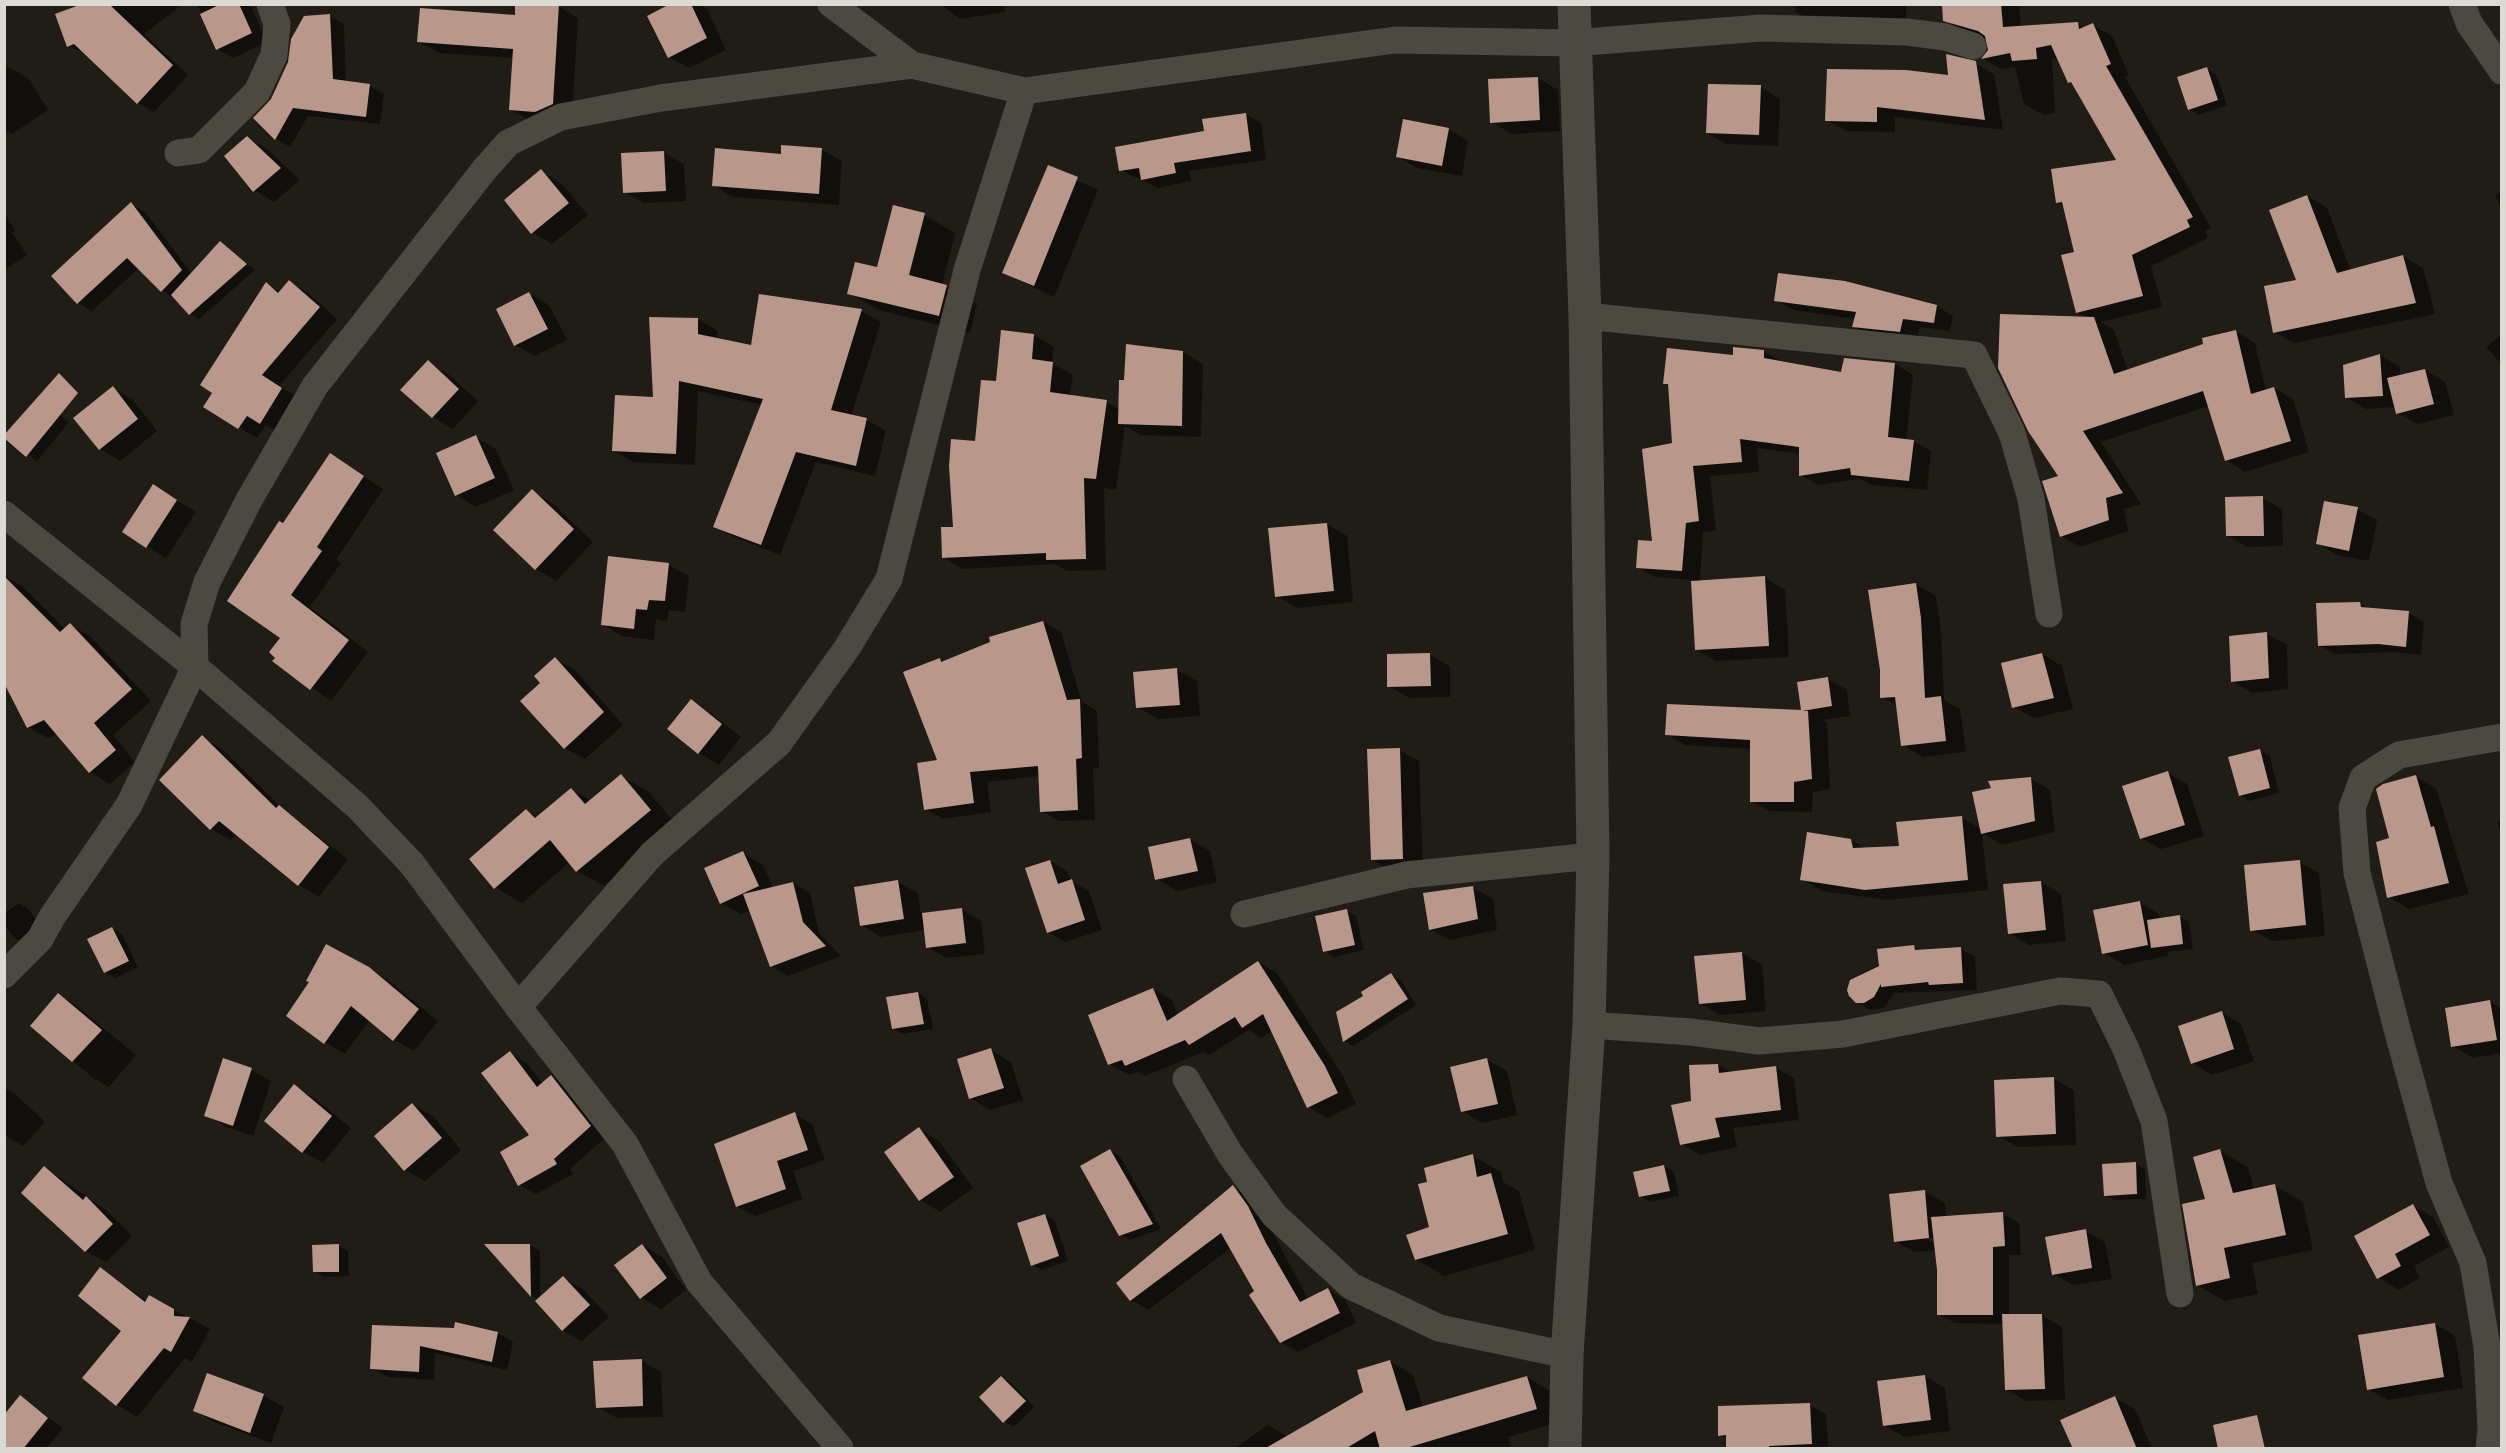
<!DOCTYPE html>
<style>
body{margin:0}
#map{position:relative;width:2506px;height:1453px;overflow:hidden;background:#201d16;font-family:"Archivo Narrow",sans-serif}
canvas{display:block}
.frame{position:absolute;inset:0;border:6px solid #dbdad5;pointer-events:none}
</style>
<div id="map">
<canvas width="2506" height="1453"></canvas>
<div class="frame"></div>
</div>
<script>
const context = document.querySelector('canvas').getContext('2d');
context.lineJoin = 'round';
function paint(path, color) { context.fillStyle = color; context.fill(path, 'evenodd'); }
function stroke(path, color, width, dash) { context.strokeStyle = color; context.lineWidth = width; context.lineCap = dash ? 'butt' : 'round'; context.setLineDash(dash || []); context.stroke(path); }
const shadow = new Path2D(`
 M82,4H183L144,34L188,75L154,112L138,103L86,54L68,46Z
 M197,4H250L267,42L233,58L217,49Z
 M673,4H699L707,9L726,50L689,68L669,57Z
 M940,4H1004L1005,12L960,19Z
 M1796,4H1906V24L1811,22L1795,12Z
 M1943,4H2019L2021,27L2078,24L2085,28L2093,25L2112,36L2129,75L2125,77L2211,228L2205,231L2208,238L2151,266L2162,307L2101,322L2114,330L2128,371L2205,345L2235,331L2255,343L2266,391L2274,388L2293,399L2309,452L2245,472L2226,460L2209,406L2101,442L2141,504L2124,509L2128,531L2080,547L2061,536L2060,477L2087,318L2077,312L2075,253L2065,207L2057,202L2118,161L2075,85L2069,82L2058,58L2052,59L2055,113L2044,115L2024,104L2015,67L2001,69L1983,59L1990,51L1989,40L1964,31L1945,20Z
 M558,6L578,18L572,115L530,121L510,109L514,58L439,53L419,42Z
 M329,16L344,24L346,83L370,86L384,94L380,124L308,116L290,147L276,139L273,99Z
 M1975,63L1994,74L2003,130L1895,117V132L1846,131L1827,120L1950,77Z
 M8,67L28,78L48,110L12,134L4,130V69Z
 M2207,69L2216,75L2227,105L2199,115L2189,109Z
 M1538,78L1558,90L1560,131L1512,134L1492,122L1490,81Z
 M1760,87L1780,99L1778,146L1727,144L1707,133Z
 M1245,114L1261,123L1266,160L1189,171L1191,181L1158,188L1120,170Z
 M1448,129L1468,141L1462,176L1417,168L1397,156Z
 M247,138L267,149L300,180L274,202L254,190Z
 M822,150L842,161L839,205L733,197L713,185L782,156Z
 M664,153L684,164L686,201L644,203L624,192Z
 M1048,167L1098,190L1054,297L1004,273Z
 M541,171L561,183L588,215L552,244L532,232Z
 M2502,192V210L2495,195Z
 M2307,196L2327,208L2351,271L2403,256L2423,268L2435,314L2294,343L2274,332L2298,281Z
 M131,204L145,212L192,274L221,243L255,270L199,319L190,313L176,299L161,290L139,268L92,311L78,303Z
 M4,214L15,230L12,233L27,255L4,270Z
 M924,215L955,233L942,285L977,304L970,333L879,310L849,293L878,269Z
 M289,282L308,293L337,319L279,386L300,399L279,433L266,425L257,438L205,406L266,284L281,292Z
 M1845,282L1937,306L1953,316L1950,331L1920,327L1916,340L1870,336L1854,326L1856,319L1793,310L1776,301Z
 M529,294L549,305L567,340L535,356L515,345Z
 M861,311L881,322L851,416L867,420L886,431L875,476L816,462L780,555L734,537L715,526L762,405L698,391L695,465L633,462L614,451L654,398L697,319L717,330V339L752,346Z
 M1002,331L1034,335L1054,347L1052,363L1073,375L1070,396L1106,402L1120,409L1183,352L1203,364L1201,437L1140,435L1125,426L1116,490L1104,488L1106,570L1067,571L1055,564L963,569L943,557L955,528L976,442L997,383Z
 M2502,334V365L2486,347Z
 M1763,351L1781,361L1842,374L1846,359L1895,364L1913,375L1906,441H1913L1931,451L1927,490L1871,485L1860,479L1818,485L1801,475L1800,454L1757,448L1759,472L1710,476L1716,531L1703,532L1700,582L1765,578L1785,590L1789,657L1716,661L1696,650L1692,580L1655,577L1638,567L1654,543L1674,445L1670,386L1664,383L1735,357Z
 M2380,355L2400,367V377L2425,370L2445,382L2454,415L2418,424L2398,413L2396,407L2366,409L2346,397Z
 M428,362L448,374L478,401L453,429L433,417Z
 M113,388L133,400L157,431L120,461L100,449Z
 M46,404L69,422L37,461L5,436Z
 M475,437L495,448L514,490L476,507L456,495Z
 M331,455L383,489L336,560L341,563L310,607L368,652L331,701L274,661L282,638L284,525Z
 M532,491L552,503L593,542L556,581L536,569Z
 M173,498L196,512L166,558L147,546Z
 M2262,498L2282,509L2283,546L2247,547L2227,535Z
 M2357,509L2377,520L2369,561L2337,555L2317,543Z
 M1327,524L1347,536L1353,602L1297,608L1277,596Z
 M669,565L689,576L685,612L669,610L667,621L656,619L654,640L622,636L602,624Z
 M4,576L22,586L65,629L70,625L90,636L151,701L113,735L135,762L110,784L90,772L58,734L48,738L28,727L4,654Z
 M1916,584L1936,596L1941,631L1944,700L1960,709L1966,752L1923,757L1902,745L1898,706L1882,697Z
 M2360,604L2370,609L2409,613L2424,622L2421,655L2395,652L2335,654L2319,645Z
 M1043,622L1061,632L1082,702L1097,711L1099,768H1093L1095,820L1059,821L1041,811L1040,776L987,782L991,812L943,819L926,809L939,762V659L945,662Z
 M2267,634L2287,645L2288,689L2252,693L2232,681Z
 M2042,654L2062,666L2073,709L2034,718L2014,707Z
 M1430,655L1450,666V697L1409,698L1389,686Z
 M555,659L575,670L623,725L585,759L565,748L542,683Z
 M1177,670L1197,681L1200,716L1158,719L1137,707Z
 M1828,679L1847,690L1850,716L1822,720L1827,723L1830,789L1813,792L1812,812L1770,811L1751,801L1752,749L1685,745L1667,734L1802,712L1798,683Z
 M691,701L711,713L741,737L719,765L699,753L669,729Z
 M202,737L222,749L285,811L348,859L319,897L299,885L237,834L231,840L211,829Z
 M1399,750L1419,761L1423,870L1393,871L1373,860Z
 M2260,751L2270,756L2279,793L2249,801L2240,795Z
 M2167,773L2187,784L2204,836L2161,849L2141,838Z
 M622,776L649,792L677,826L604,886L577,871L570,862L522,903L495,887L527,811L538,817L571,790L591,801Z
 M2416,777L2436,788L2469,894L2409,909L2389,897L2391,839Z
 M2030,778L2050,790L2055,832L2002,845L1982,833L1988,890L1887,900L1822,891L1802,879L1851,840L1866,849L1900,847L1961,817L1981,829Z
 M2502,819V832L2497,823Z
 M1190,839L1210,851L1217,882L1177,891L1157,879Z
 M743,853L763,865L773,888L793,883L810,893L819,933L841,956L788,976L771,966L751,910L741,914L721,903Z
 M1050,861L1068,872L1071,881L1089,891L1102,930L1065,942L1048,932Z
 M2299,862L2319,873L2325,936L2272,941L2252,930Z
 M898,882L918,893L921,914L961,909L981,921L985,954L947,958L927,947L925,930L881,937L861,925Z
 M2041,882L2061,894L2066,941L2029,945L2009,933Z
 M1473,888L1493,899L1497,930L1450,940L1430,929Z
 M2139,902L2159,914L2160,919L2180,917L2189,922L2193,949L2167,952L2168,956L2124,965L2104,953Z
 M19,903L29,909L41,927L23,943L13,937L4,924V913Z
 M1347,911L1356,916L1364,950L1334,957L1324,951Z
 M112,928L122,934L138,967L115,978L105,972Z
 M1914,947L1922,951L1961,949L1975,957L1977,990L1894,993L1884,1008L1871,1010L1857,1002L1849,985L1855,977Z
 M1742,953L1762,965L1766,1011L1720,1015L1700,1003Z
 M1258,962L1277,973L1344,1078L1356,1104L1327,1118L1308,1107L1273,1031L1262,1038L1249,1030L1209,1055L1203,1052L1145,1076L1137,1072L1129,1075L1110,1064L1153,989L1172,1000L1178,1015Z
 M368,968L389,981L438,1021L414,1051L394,1040L370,1019L345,1054L325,1042Z
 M1391,975L1401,980L1416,1005L1353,1046L1344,1041L1365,996Z
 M918,993L927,999L933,1029L903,1034L893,1028Z
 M58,995L74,1004L136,1055L109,1087L92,1077L33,1026Z
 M2490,1002L2502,1009V1053L2473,1058L2453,1046Z
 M2221,1012L2241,1024L2254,1061L2212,1075L2192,1063Z
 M990,1050L1011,1062L1023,1100L990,1110L970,1098Z
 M510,1053L527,1063L543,1084L552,1077L569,1087L607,1136L570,1169L573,1174L536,1194L519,1185L532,1136Z
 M1487,1060L1507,1071L1517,1115L1482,1123L1462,1111Z
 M1718,1065L1732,1073L1776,1068L1794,1078L1799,1120L1733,1128L1737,1147L1700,1155L1682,1144L1693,1102Z
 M251,1070L271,1081L253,1136L226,1127L206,1115Z
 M2054,1079L2074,1090L2076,1145L2018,1147L1998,1136Z
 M294,1086L314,1098L351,1128L323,1163L303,1152Z
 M4,1088L15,1094L45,1122L23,1146L4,1135Z
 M413,1105L433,1116L461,1150L425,1181L405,1170Z
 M794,1114L812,1124L825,1160L793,1171L803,1199L755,1216L737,1206Z
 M919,1129L939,1141L973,1188L940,1212L920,1200Z
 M1110,1151L1120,1156L1161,1229L1130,1240L1120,1234Z
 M2220,1151L2248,1167L2254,1190L2275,1186L2303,1202L2313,1250L2252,1263L2258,1294L2225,1301L2197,1285L2206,1200Z
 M1473,1156L1501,1172L1503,1182L1519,1191L1535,1250L1444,1276L1416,1259L1431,1228L1429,1183Z
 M2136,1164L2145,1169L2146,1199L2115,1200L2105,1195Z
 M1664,1166L1674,1172L1679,1196L1650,1202L1640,1196Z
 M45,1168L106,1210L132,1236L106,1262L86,1251Z
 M1233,1187L1250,1196L1265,1218L1308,1299L1328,1290L1345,1300L1356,1323L1298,1352L1281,1342L1231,1248L1148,1310L1131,1300Z
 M1925,1192L1945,1203L1946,1218L2002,1214L2019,1223L2021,1255H2009V1316L2042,1315L2062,1327L2065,1400L2026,1401L2006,1389L2004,1324L1955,1323L1938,1314L1936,1250L1915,1252L1895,1241ZM1924,1233L1935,1240V1244L1922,1236Z
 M2413,1206L2433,1217L2449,1247L2414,1266L2420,1278L2399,1290L2379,1278Z
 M1045,1215L1055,1221L1068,1261L1042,1270L1032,1265Z
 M2085,1231L2105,1242L2112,1279L2073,1285L2053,1274Z
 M339,1245L348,1251L349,1276L324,1277L315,1271Z
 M530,1245L540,1251V1298L563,1278L583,1289L609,1317L582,1341L562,1330L539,1300L532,1296L487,1246Z
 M642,1245L662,1257L686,1290L661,1309L641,1297Z
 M100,1269L147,1301L149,1297L210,1329L192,1362L185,1358L137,1417L117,1405L84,1378L123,1330Z
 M456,1324L498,1333L513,1342L507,1370L435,1353L434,1380L387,1377L372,1369L374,1326L455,1330Z
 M2435,1324L2455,1336L2463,1388L2388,1400L2368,1389Z
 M641,1361L661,1372L663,1417L617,1418L597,1407Z
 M1390,1361L1413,1375L1423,1408L1527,1377L1550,1391L1559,1422L1508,1437L1511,1448H1235L1268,1425L1288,1437L1365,1393Z
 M208,1375L264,1396L284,1407L271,1443L214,1422L194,1410Z
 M1925,1376L1945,1388L1950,1431L1904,1437L1884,1425Z
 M1002,1378L1011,1383L1034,1407L1014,1427L1004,1421Z
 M20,1397L63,1428L47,1448H10L4,1444V1413L7,1414Z
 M2115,1398L2135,1409L2152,1448H2074Z
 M1810,1405L1826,1415L1828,1448H1728L1727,1439L1720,1435Z`);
const building = new Path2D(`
 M82,4H109L173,65L137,104L74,44L67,47L55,14Z
 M221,4H239L252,33L216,50L200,14Z
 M515,4H559L553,104L535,112L509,110L513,49L417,42L420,8L515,15Z
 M670,4H691L707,38L668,58L647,16Z
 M1942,4H2001L2003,27L2078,22L2079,29L2093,23L2111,64L2106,66L2193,217L2187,220L2190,227L2132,255L2143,296L2076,313L2061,255L2074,252L2062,202L2056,203L2051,169L2116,160L2071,82L2068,83L2051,45L2036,48L2037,59L2012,61L2010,53L1981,59L1988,50L1985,36L1978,31L1943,21Z
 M330,14L333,79L370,84L366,117L293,108L275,140L253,118L271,99L288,62L291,39L304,16Z
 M1946,54L1976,61L1985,120L1877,107V122L1825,121L1827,69L1906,70L1948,75Z
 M2207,67L2218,100L2188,110L2177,77Z
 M1538,77L1540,120L1490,123L1488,79Z
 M1708,84L1761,85L1759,135L1706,133Z
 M1246,113L1251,151L1174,163L1176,173L1141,180L1139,168L1119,171L1115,147L1204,131L1202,119Z
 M1403,119L1449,128L1442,166L1396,157Z
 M247,136L281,168L253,192L224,156Z
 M781,145L822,148L819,194L712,186L715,148L781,154Z
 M664,151L666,191L623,193L621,153Z
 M1048,165L1078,177L1034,286L1002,273Z
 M541,169L569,203L531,234L504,200Z
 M2307,195L2337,273L2403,255L2416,303L2273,333L2264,286L2296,280L2269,210Z
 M131,202L182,270L161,292L127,258L77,304L51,276Z
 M893,205L925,213L909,275L947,285L939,316L847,294L855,262L877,267Z
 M220,241L247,264L189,315L171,295Z
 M1778,273L1845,281L1937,305L1934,323L1903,319L1900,332L1852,327L1856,312L1774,301Z
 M289,280L320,307L262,375L282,388L260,424L247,416L238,429L203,407L212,393L200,385L266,282L278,293Z
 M529,292L548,329L514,346L496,309Z
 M759,294L862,309L831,410L867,418L856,466L796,452L761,545L713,527L763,399L679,381L676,454L612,451L615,395L653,397L649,317L698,318V334L751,345Z
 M2000,314L2094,317L2114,374L2203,344L2202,338L2236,330L2251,394L2274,387L2291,441L2225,461L2203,391L2083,431L2123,493L2106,498L2109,520L2060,537L2042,481L2058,476L2028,431L1998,368Z
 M1001,330L1034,334L1032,359L1053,362L1050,392L1107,400L1096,479L1084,478L1086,559L1046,560V553L942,558L941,527H953L949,466L951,439L975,441L981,380L996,381Z
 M1126,344L1183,351L1182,426L1118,424L1119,380H1124Z
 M1733,347L1764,350V358L1841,372L1844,358L1895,363L1888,437L1914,440L1909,481L1851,475L1850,468L1799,476V447L1740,439L1742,462L1693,466L1699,521L1686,523L1682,571L1636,568L1638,540L1652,541L1642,449L1672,443L1668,384H1663L1667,348L1733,355Z
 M2380,354L2383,396L2345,398L2343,365Z
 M428,360L459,389L432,418L400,390Z
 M2425,369L2434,404L2396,414L2387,378Z
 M59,373L78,393L26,457L4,438V435Z
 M113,386L138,419L99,450L73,418Z
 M476,435L495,478L455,496L436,453Z
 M330,453L364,476L317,547L322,551L291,595L349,640L310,690L272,661L275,658L269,652L280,638L227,601L279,521L283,523Z
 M153,484L177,500L146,548L122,532Z
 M532,489L574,529L535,570L493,530Z
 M2263,496L2264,536H2226L2225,497Z
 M2324,501L2358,507L2349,551L2316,544Z
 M1327,523L1334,591L1275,597L1268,528Z
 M608,556L669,563L665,601L649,600L647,610L636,609L634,629L601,625Z
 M4,576L60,632L70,623L132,689L94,723L116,750L89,773L44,720L27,728L4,683Z
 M1765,576L1769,646L1695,650L1691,581Z
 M1916,583L1921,618L1925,698L1941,696L1946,741L1901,746L1895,697L1880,698V670L1868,590Z
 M2360,602L2361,607L2409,611L2406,647L2378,644L2318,646L2316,603Z
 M1043,621L1067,700L1080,699L1082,758L1076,759L1078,810L1040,812L1038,766L970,772L974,803L924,810L917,763L937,760L903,672L940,658L941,662L990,642L989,637Z
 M2267,632L2269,678L2231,682L2229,636Z
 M1430,653L1431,686L1387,687V654Z
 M2042,653L2054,698L2012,708L2001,663Z
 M555,657L604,712L564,749L520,701L540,683L534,676Z
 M1177,668L1180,705L1136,708L1133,672Z
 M1828,677L1832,706L1802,711H1808L1812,779L1794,782V802H1750V740L1665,735L1667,704L1801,710L1797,682Z
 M691,699L722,724L698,754L667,729Z
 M202,735L276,808L279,805L329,847L298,886L219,821L210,830L159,780Z
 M1400,748L1403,859L1371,860L1367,749Z
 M2260,749L2270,788L2239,796L2228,757Z
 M2168,771L2185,825L2140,839L2122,786Z
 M621,774L651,810L576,872L550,840L494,889L469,859L526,809L535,818L571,788L585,804Z
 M2416,775L2431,827L2434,826L2449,883L2387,898L2376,842L2389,838L2376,789L2383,784Z
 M2031,777L2035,821L1981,834L1972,792L1991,788L1988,781Z
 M1962,816L1968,880L1865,890L1800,880L1807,832L1851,839L1853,848L1899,846L1896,822Z
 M1190,838L1198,871L1155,880L1148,847Z
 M743,851L759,886L720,904L704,868Z
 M1050,860L1058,884L1072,879L1085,920L1047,933L1025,868Z
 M2300,860L2306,925L2250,931L2244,865Z
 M898,880L904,919L860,926L854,887Z
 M2041,881L2046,930L2008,934L2003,884Z
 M793,882L803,922L826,946L770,967L743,894Z
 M1473,886L1478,919L1429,930L1423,893Z
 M2140,901L2148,945L2102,954L2093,910Z
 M962,908L966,943L926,948L922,913Z
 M1347,909L1355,945L1323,952L1315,916Z
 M2180,915L2183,944L2151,948L2147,920Z
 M112,927L129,961L104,973L87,939Z
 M326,944L369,967L419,1009L393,1041L351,1006L324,1044L286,1016L309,982L306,981Z
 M1914,945L1915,950L1961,947L1963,983L1929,985L1928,982L1881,987V984L1874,997L1864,1003H1856L1849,996L1847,990L1850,980L1879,966L1877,949Z
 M1742,952L1746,1000L1699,1004L1694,956Z
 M1258,961L1325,1066L1338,1093L1307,1108L1263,1014L1242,1028L1235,1017L1189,1045L1185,1040L1125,1066L1122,1060L1108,1065L1088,1015L1153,988L1167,1021Z
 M1391,973L1408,999L1343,1042L1336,1012L1363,996L1361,992Z
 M918,992L924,1024L892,1029L886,997Z
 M58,993L102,1030L72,1062L30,1026Z
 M2490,1000L2497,1040L2451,1047L2445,1008Z
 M2222,1011L2234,1049L2191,1064L2178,1026Z
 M991,1048L1004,1088L969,1099L957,1059Z
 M510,1051L537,1087L551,1075L591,1126L554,1159L557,1164L518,1186L500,1152L529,1135L481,1073Z
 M223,1058L252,1068L233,1126L204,1116Z
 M1487,1058L1498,1104L1461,1112L1450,1067Z
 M1718,1064L1719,1073L1776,1066L1781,1110L1715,1118L1720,1137L1680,1145L1671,1105L1691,1101L1689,1065Z
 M2054,1077L2056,1134L1996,1137L1994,1080Z
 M294,1084L332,1116L302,1153L264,1121Z
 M412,1103L442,1138L404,1171L374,1136Z
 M795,1112L808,1150L777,1161L786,1189L736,1207L714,1144Z
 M919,1127L954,1177L919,1201L884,1152Z
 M1110,1149L1153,1224L1119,1236L1080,1166Z
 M2220,1149L2233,1193L2275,1184L2286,1235L2224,1248L2230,1278L2196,1286L2182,1204L2205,1199L2193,1157Z
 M1473,1154L1477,1177L1491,1173L1508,1234L1415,1260L1406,1235L1429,1227L1418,1184L1427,1182L1424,1168Z
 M2136,1162L2137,1194L2104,1196L2102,1164Z
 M1664,1165L1670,1191L1639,1197L1633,1172Z
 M44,1166L83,1200L86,1196L113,1224L85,1252L21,1193Z
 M1233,1185L1248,1206L1266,1243L1300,1302L1328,1288L1340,1313L1280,1343L1249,1295L1254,1291L1221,1233L1130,1301L1116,1283Z
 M1925,1190L1929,1238L1894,1242L1889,1194Z
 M2413,1204L2430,1235L2395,1254L2401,1266L2377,1279L2354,1236Z
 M2003,1212L2005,1246L1993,1247V1315H1937V1270L1931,1217Z
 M1045,1214L1059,1256L1031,1266L1017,1223Z
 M2086,1229L2092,1268L2052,1275L2045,1237Z
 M339,1244V1272H313L312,1245Z
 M484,1244H530L531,1297Z
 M642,1244L667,1278L640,1299L614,1265Z
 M100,1267L145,1302L149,1295L174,1309V1316L190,1317L171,1352L164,1348L116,1406L82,1378L121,1331L78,1296Z
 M563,1276L590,1305L562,1331L535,1301Z
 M2002,1314H2042L2045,1389L2005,1390Z
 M455,1322L498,1332L492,1362L420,1346L419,1372L370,1369L372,1325L454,1328Z
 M2435,1323L2444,1377L2367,1390L2358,1335Z
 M642,1359L643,1406L596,1408L593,1361Z
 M1390,1360L1406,1411L1527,1376L1537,1409L1403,1449H1380L1375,1431L1345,1449H1264L1363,1392L1357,1370Z
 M207,1373L264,1394L250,1433L193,1411Z
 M1925,1375L1931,1420L1883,1426L1877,1381Z
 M1001,1376L1026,1401L1003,1423L979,1397Z
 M20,1395L48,1418L23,1449H4V1415Z
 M2115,1396L2137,1449H2073L2060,1420Z
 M1810,1403L1812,1444L1769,1446V1449H1726V1435L1718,1436V1406Z
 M2257,1415L2265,1449H2218L2213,1425Z`);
const street = new Path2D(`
 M831,4L912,65
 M2462,4L2469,23L2502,71
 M178,153L199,150L257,92L274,55L277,24L270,4
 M1585,316L1974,355L2012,433L2031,499L2049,614
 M4,514L195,667L357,806L412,864L518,1007L625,1144L699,1282L840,1448
 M1244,914L1406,875L1593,856
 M4,975L40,939L52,917L129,805L195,667L194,624L207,582L249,500L315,386L484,170L508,143L561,117L661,98L912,65L1024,91L1395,40L1573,43L1761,28L1907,32L1945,37L1973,46
 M518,1007L652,854L779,743L847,648L889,579L967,270L1024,91
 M1589,1025L1691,1032L1759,1041L1843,1034L2060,991L2099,994L2126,1049L2154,1121L2180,1294
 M1186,1079L1230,1154L1274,1215L1351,1286L1439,1328L1567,1355
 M2489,1448L2491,1429L2487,1347L2473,1263L2439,1183L2397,1029L2357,873L2352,808L2363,778L2399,755L2502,737`);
const secondary = new Path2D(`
 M1565,1448L1567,1355L1589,1025L1593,856L1585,316L1574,4`);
paint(shadow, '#0007');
paint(building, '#b9978b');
stroke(street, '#4c4941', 27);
stroke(secondary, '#4c4941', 33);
</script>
